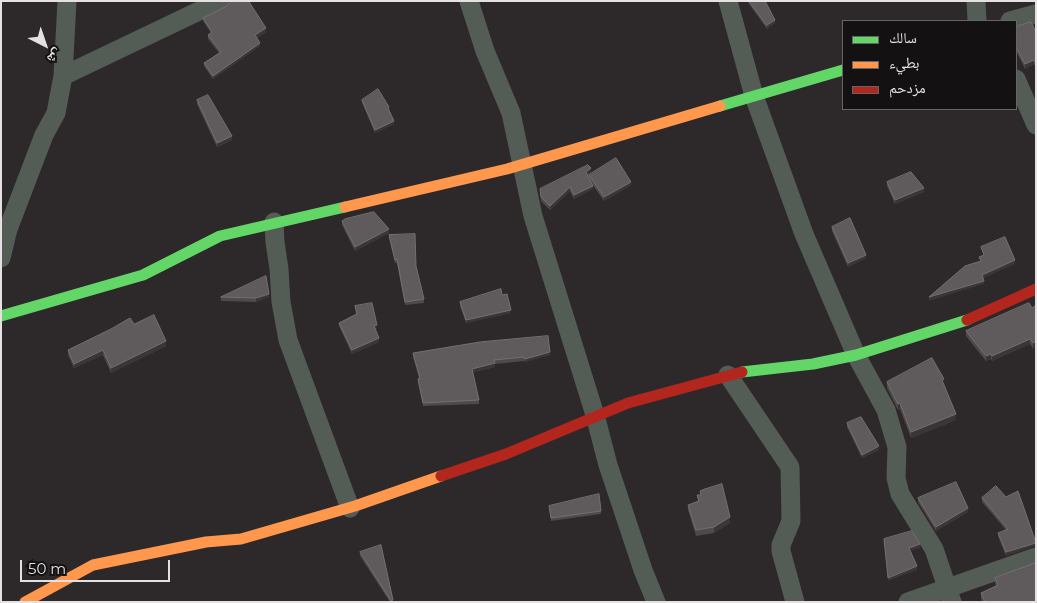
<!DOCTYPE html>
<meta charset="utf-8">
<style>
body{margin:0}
#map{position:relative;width:1037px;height:603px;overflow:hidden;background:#2d282a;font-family:Montserrat,"Noto Naskh Arabic",sans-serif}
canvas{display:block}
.frame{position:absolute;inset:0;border:2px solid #e5e0e2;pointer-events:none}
.legend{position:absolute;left:842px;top:20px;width:175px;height:90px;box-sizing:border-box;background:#141112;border:1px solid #686465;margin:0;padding:6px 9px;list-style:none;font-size:15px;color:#e5e0e2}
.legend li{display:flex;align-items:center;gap:10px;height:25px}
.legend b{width:25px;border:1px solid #686465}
.north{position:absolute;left:20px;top:20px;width:50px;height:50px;-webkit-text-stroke:4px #141112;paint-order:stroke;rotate:139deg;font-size:14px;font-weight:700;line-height:20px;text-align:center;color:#e5e0e2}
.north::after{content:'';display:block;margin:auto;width:18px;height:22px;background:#e5e0e2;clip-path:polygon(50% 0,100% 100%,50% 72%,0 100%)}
.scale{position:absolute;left:20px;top:560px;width:150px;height:22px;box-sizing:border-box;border:2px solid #e5e0e2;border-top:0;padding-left:6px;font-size:15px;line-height:18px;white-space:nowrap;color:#e5e0e2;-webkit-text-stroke:4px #141112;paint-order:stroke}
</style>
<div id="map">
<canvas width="1037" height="603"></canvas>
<div class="frame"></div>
<ul class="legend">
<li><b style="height:6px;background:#63d668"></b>سالك</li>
<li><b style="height:6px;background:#ff974d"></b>بطيء</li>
<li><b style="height:6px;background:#b3261e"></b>مزدحم</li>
</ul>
<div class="north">ش</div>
<div class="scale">50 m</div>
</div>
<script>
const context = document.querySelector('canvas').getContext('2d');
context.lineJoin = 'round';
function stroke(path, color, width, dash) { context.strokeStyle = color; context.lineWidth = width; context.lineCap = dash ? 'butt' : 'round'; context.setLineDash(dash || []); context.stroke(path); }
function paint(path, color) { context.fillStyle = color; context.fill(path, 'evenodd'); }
const street = new Path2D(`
 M469,1L485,51L511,113L533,216L595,415L608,465L643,570L656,602
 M728,1L754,96L804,234L856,355L886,410L897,447L896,478L900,494L934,549L952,602
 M976,1L977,21
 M1010,21L1036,14
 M63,76L220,1
 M1016,79L1036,125
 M274,222L275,242L279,269L281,302L288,340L350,508
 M1,258L8,229L44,135L56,113L63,76L67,1
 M728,375L790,467L791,521L781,545V551L795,602
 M908,602L1036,557`);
const fast = new Path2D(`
 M720,106L843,70
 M1,316L143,275L220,236L345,207
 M742,372L813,364L856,355L967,320`);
const slow = new Path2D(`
 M345,207L507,169L720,106
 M25,602L93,565L206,542L241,539L355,506L441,476`);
const jam = new Path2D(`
 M967,320L1036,289
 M441,476L506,454L628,403L742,372`);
const wall = new Path2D(`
 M747,1H765L775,23L767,29Z
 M251,5L266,32L257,38L260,46L213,79L204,66V63L219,53L208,39V35L211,33L203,21V18Z
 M1016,27L1036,29V69L1034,64L1025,69L1016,51Z
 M197,100L232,140L217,147L197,104Z
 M362,100L389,110L394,124L375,133L362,103Z
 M591,172L588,174L589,176V175L631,185L604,201L592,184L593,189L574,199L570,191L550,210L541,201L540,189Z
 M887,182L924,192L895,204L887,186Z
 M342,221L389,233L355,251L342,225Z
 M832,227L866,258L848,267L832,231Z
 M389,235L424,299V303L405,305L397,263H395L389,238Z
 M502,295L511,313L466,323L460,306V302Z
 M221,297H269L256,302L221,301Z
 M1036,305L1033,349L1030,344L992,361L991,359L986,361L966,336V331L1032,308Z
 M355,306L377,329H375L379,342L352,354L339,326V323L356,314Z
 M134,324L166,346L111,373L103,355L74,368L68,355V350Z
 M413,353L550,355L525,362L524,361L495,364V367L473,372L479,400V404L423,406L418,382V379L419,378L413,357Z
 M887,382L944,384L956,420L911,438L900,409L898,410L887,388Z
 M847,423L879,450L862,458L847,427Z
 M700,491L730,523L714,533L696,536L688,510V505L698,502L697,495H700Z
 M1018,491L1006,556L998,536V533L1006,530L982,502V498L1006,497Z
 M918,498L968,512L936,531L918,502Z
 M549,506L601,511V514L551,521Z
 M360,552L393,602H390L360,556Z
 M995,578L1036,602H982L981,598V593L996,586L995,583Z`);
const shadedWall = new Path2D(`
 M775,20V23L767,29V25Z
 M266,28V32L255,39V35Z
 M260,43V46L213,79V76Z
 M1034,60V64L1025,69V64Z
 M394,121V124L375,133V130Z
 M232,136V140L217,147V143Z
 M591,168V172L586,176V172Z
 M631,182V185L604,201V197Z
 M593,186V189L574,199V195Z
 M570,187V191L550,210V206Z
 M924,188V192L895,204V200Z
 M389,229V233L355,251V247Z
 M866,255V258L848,267V263Z
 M1015,260V264L982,279V275Z
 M984,281V284L929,301V297Z
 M269,294V297L256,302V298Z
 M511,310V313L466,323V320Z
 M379,338V342L352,354V350Z
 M1030,339V344L992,361V356Z
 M166,341V346L111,373V368Z
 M1036,341V347L1033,349V343Z
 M103,350V355L74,368V364Z
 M550,352V355L525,362V359Z
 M991,354V359L986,361V356Z
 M495,363V367L472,372V369Z
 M900,403V409L898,410V404Z
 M956,414V420L911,438V432Z
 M879,446V450L862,458V455Z
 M968,508V512L936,531V527Z
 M730,517V523L714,533V527Z
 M1036,543V546L1006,556V552Z
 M920,544V548L909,551V548Z
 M917,566V570L888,581V578Z`);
const building = new Path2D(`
 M230,1H249L251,5L266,28L255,35L260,43L213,76L204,63L221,52L208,35L212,32L203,18L225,7L230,3Z
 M749,1H765L775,20L767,25Z
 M1031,22L1035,30L1036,29V64L1034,60L1025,64L1016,47V27Z
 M378,89L389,107L388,108L394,121L375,130L362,100Z
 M208,95L232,136L217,143L197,100Z
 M616,158L631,182L604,197L589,175Z
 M588,165L591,168L586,172L593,186L574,195L570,187L550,206L541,197L540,189Z
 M911,172L924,188L895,200L887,182Z
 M374,212L389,229L355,247L342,221L345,219Z
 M850,218L866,255L848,263L832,227Z
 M415,234L416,266L424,299L405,302L397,259L395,260L389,235Z
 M1005,237L1015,260L982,275L984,281L929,297L965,266L981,261L979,257L984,255L981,247Z
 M266,276L269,294L256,298L221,297Z
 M501,289L502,295L507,294L511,310L466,320L460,302Z
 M372,303L377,325L374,326L379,338L352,350L339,323L357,314L355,306Z
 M1029,303L1032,308L1036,305V341L1033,343L1030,339L992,356L991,354L986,356L966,331Z
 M154,315L166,341L111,368L103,350L74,364L68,350L111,329L130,318L134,324Z
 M548,336L550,352L525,359L524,357L494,360L495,363L472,369L479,400L423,403L418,379L420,378L413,353L480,342Z
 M932,358L944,379L942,380L956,414L911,432L900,403L898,404L887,382Z
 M861,417L879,446L862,455L847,423Z
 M956,482L968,508L936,527L918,498Z
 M722,484L730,517L714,527L696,530L688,505L699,501L697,495H701L700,491L702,490Z
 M996,486L1006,497L1018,491L1036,543L1006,552L998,533L1008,529L982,498Z
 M599,494L601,511L551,518L549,506Z
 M912,531L920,544L909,548L917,566L888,578L884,539Z
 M381,545L393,600L391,601L360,552Z
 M1036,563V602H985L981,593L998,585L995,578Z`);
stroke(street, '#545c56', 19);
stroke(fast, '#63d668', 11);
stroke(slow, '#ff974d', 11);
stroke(jam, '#b3261e', 11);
paint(wall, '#4e4a4b');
paint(shadedWall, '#3a3637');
paint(building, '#5f5a5c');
stroke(building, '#746f71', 1);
</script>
